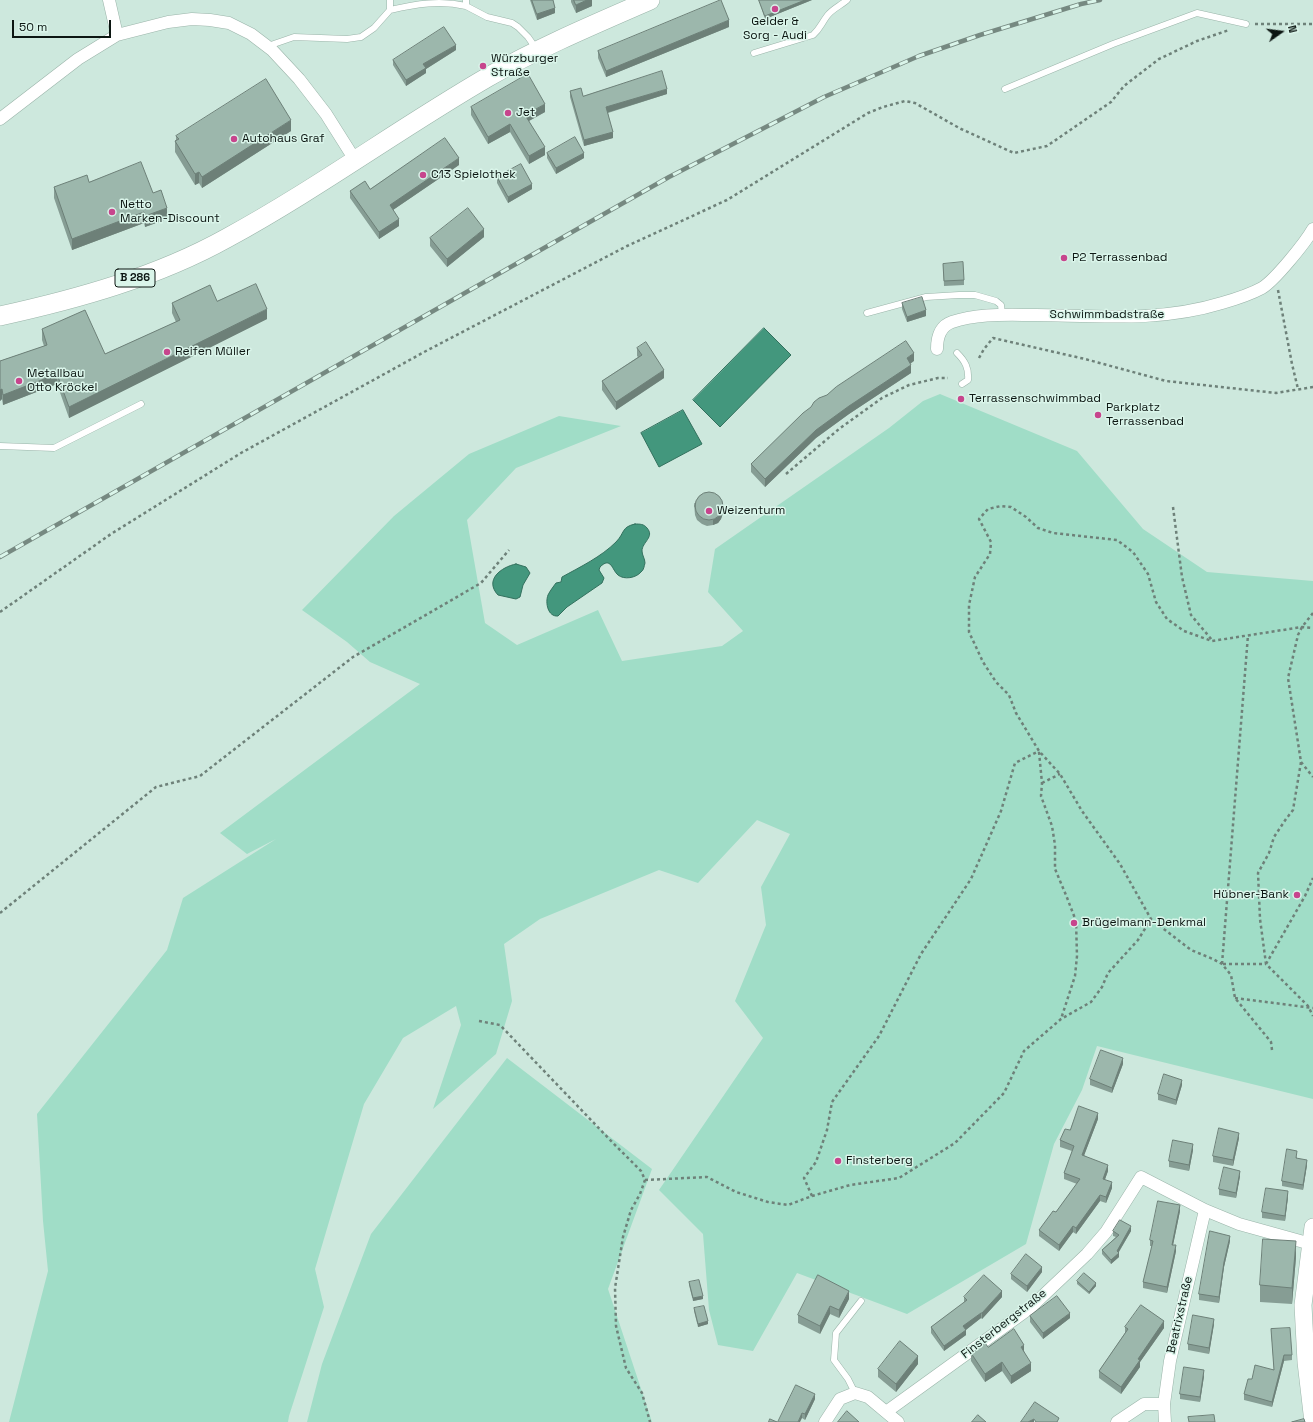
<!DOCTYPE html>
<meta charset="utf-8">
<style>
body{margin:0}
#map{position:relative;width:1313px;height:1422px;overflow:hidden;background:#cde8dd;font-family:"Space Grotesk",sans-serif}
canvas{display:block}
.north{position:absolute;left:1261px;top:12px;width:40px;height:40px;-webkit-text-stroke:3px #daf5ea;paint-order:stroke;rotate:76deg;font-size:11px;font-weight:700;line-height:16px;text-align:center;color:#0c1612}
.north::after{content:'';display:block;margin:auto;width:14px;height:18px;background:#0c1612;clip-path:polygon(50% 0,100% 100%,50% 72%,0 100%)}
.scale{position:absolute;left:12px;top:20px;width:99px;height:18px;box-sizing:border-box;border:2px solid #0c1612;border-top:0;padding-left:5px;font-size:12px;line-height:14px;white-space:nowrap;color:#0c1612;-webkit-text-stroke:3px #daf5ea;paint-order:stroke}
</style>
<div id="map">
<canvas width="1313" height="1422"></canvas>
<div class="north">N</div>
<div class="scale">50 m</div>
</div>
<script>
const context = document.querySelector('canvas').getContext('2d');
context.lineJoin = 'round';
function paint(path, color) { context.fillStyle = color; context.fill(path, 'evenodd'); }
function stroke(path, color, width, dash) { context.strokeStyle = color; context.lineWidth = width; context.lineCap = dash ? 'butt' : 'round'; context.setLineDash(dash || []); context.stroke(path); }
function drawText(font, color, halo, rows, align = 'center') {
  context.font = font + ' "Space Grotesk",sans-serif'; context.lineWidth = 3; context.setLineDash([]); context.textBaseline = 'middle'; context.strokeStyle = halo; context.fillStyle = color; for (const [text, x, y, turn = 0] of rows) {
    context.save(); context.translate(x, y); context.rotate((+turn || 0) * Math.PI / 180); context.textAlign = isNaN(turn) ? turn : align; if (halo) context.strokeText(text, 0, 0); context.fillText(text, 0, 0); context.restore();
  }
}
const green = new Path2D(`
 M940,394L1077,451L1143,529L1207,572L1313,581V1099L1097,1046L1082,1090L1054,1144L1026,1244L907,1314L797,1273L753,1351L718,1345L709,1310L703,1234L659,1190L763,1038L735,1001L766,925L761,887L790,834L757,820L698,883L659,870L540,919L504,944L512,1001L496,1054L433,1109L461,1025L456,1006L403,1038L364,1104L315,1269L324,1307L289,1416L288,1422H9L48,1271L43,1221L37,1114L167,950L183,898L276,839L247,854L220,833L420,684L370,662L347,642L302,610L394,516L469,454L559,416L621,426L516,468L467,520L485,623L517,645L598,610L622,661L722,646L743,631L708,592L715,549L889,428L923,401Z
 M507,1058L652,1169L608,1289L652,1422H307L322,1364L371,1234Z`);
const water = new Path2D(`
 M764,328L791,355L720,427L693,400Z
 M683,410L702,444L659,467L641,433Z
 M635,524C640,524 644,524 647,528C655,537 642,542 642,551C642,555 645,559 645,563C644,566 644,570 641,572C636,578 624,580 618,575C612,570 611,556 600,567L599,570L604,578L602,583L567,607L558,616C548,617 545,603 548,595C550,591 553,587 556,583L561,582L562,577C580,567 601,557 616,542C625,533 621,527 635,524Z
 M516,564L526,567L530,573L523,585L520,597L516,599L498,595C484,580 501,567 516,564Z`);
const path = new Path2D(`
 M1255,24H1313
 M1278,290L1292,364L1298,389
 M979,358L984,349L993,338L1085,359L1166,381L1276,393L1313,387
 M786,474L839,429L882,398L909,385L938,378H948
 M1173,507L1182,577L1191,615L1212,640
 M0,612L111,534L241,453L426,351L627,246L727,200L868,113L883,107L905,101L915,103L961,129L1014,153L1047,146L1111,102L1124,86L1159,59L1197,41L1229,30
 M1313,613L1302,627L1298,635L1288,678L1301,762L1293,810L1286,819L1274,837L1269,853L1258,873L1260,919L1266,964L1308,1006L1313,1016
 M1039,752L1042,783L1041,796L1052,826L1055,845V869L1066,895L1076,921L1077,956L1075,976L1061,1019
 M1301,762L1313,777
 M1042,783L1060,774
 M0,913L156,787L200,776L353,657L481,583L509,550
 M1222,964L1248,635
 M1223,964H1266
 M1266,964L1305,896L1313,878
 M1235,998L1313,1008
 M479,1021L500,1025L613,1143L641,1171L645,1180L640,1194L631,1210L623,1237L615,1288L616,1326L626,1368L642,1393L650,1422
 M1272,1050L1271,1042L1235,998L1231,975L1222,964L1213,959L1191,950L1151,919L1120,864L1082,811L1060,774L1039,751L1016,713L1009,695L996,682L983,662L969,632V605L975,577L990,554L991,542L979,519L988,509L1001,506L1011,507L1026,517L1038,528L1053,533L1117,540L1133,552L1148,574L1156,602L1167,619L1184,631L1212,641L1302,627L1313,628
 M645,1180L707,1177L736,1192L768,1202L788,1205L812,1196L850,1185L899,1178L955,1143L1004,1093L1024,1051L1061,1019L1091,1002L1102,987L1108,973L1138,940L1151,919
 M812,1196L804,1178L816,1162L827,1130L832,1102L879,1036L921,954L971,879L1001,811L1015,763L1039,751`);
const lane = new Path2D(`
 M466,0V6L487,17L512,23L518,27L528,37L537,50
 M390,10C416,4 440,0 466,6
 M268,46L294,37L347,39L361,37L374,28L390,10V0
 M754,53L813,35C820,29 821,24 827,16C832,9 840,6 847,0
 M1005,89L1113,44L1197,13L1246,24
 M867,313L926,297L959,295H975L996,301L1001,305L1002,315
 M957,353C965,361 969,368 968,380L962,384
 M0,446L54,448L141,404
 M855,1393L848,1379L834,1360L836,1333L861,1301`);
const street = new Path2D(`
 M109,0L117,35
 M0,119L78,59L117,35L168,22L192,19L210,20L229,23L251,34L272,50L299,79L326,114L355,160
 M937,349C937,338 940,326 952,322C978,313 1008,315 1036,315C1100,316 1160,322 1222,303C1236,299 1249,295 1262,288C1275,280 1305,243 1313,229
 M886,1412L1030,1308L1087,1254L1106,1232L1141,1177L1205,1210L1239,1224L1311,1244
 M825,1422L840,1399L855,1393L868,1397L898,1422
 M1117,1422L1144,1404H1164
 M1165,1422L1164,1404L1170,1361L1205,1210`);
const secondary = new Path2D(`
 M1313,1422L1306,1362L1303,1305L1313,1227`);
const primary = new Path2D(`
 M0,316C77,299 157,277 227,238C317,189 400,128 488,77C540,47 595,24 650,0`);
const rail = new Path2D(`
 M0,557L669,177L824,97L919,56L980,35L1081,4L1100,0`);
const wall = new Path2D(`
 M530,0H553L555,13L537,20Z
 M571,0H592V6L576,13L571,2Z
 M759,0H812L765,19Z
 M729,27L606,77L598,58V51Z
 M456,50L426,69V73L406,86L393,65V60Z
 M570,91L583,96L667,94L608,113L613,138L584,146L570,97Z
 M471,107L545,112L529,121L545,155L529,164L510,132L488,144L471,115Z
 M291,131L202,188L199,183L195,185L175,152V141L176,140V136Z
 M547,153L584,158L556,174L547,158Z
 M459,165L393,210L399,226L379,239L350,198V191L370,189Z
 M497,177L532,189L508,203L497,183Z
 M89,182L153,193L167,219L145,227L144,223L72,250L54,198V187Z
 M484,237L447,267L430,246V238Z
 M943,264L964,280V285L944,286Z
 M217,301L267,319L69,418L57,384L3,405L2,399L0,401V361L44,346L42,340V329L105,354L176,322L172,313V303Z
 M902,303L926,316L907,322L902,309Z
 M637,348L664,378L616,410L602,390V381L638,357L637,356Z
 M914,361L910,364L911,373L849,414L816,438L765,487L751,472V464Z
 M694,503L723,513L721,519L718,523L713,525L707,526L702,524L697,520L695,515Z
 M1123,1064L1112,1093L1090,1085V1079Z
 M1182,1085L1176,1105L1158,1100V1094Z
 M1098,1119L1084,1155L1108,1171L1105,1179L1112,1188L1106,1203L1100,1201L1076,1234L1073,1232L1059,1251L1039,1236V1230L1056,1212L1077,1184L1064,1179V1173L1072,1151L1060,1147V1140L1070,1130Z
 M1239,1138L1233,1166L1213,1162V1156Z
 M1193,1150L1189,1171L1169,1167V1161Z
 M1297,1156V1159L1307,1165L1303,1190L1282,1186V1181Z
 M1240,1176L1236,1198L1219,1195V1189Z
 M1288,1197L1285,1221L1262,1218V1212Z
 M1180,1211L1173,1245L1176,1251L1167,1293L1143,1288V1282L1152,1246H1150V1240Z
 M1113,1231H1131L1119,1252V1257L1111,1264L1102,1254V1250L1116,1237L1113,1236Z
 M1230,1241L1224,1267L1219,1303L1199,1300V1294Z
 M1296,1257L1292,1304L1260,1302V1285Z
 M1042,1272L1027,1292L1011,1279V1274Z
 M1077,1281L1096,1286L1089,1294L1077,1284Z
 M689,1282L703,1299L693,1301L689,1285Z
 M964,1297H1002L982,1319L981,1318L966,1330V1335L944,1351L931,1333V1327L964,1303Z
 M849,1299L839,1318L830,1314L820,1334L798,1323V1315Z
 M694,1308L708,1324L698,1327L694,1311Z
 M1030,1316L1070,1318L1043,1339L1030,1322Z
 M1214,1324L1209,1354L1188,1350V1344Z
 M1125,1327L1164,1328L1140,1362V1367L1121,1394L1099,1378V1371L1125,1333Z
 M1271,1329L1292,1355V1360L1284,1361L1272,1407L1244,1400V1394L1252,1379L1274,1370Z
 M988,1347L1024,1351L1031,1371L1011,1384L1002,1371L985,1382L971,1361V1353Z
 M918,1364L896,1392L878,1377V1369Z
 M1204,1376L1200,1402L1180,1399V1394Z
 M796,1385L815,1399L805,1420L802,1418Z`);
const shadedWall = new Path2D(`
 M587,0H592V6L576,13V5Z
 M805,0H812L765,19V16Z
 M555,8V13L537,20V14Z
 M729,20V27L606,77V71Z
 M456,45V50L426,69V73L406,86V80L423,64Z
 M667,89V94L606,113V107Z
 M545,104V112L525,123V115Z
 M291,120V131L202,188V177Z
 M510,124V132L488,144V137Z
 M613,132V138L584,146V140Z
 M545,147V155L529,164V156Z
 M584,153V158L556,174V168Z
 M459,158V165L390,212V205Z
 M199,172V183L195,185V174Z
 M532,184V189L508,203V197Z
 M167,208V219L145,227V216Z
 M144,212V223L72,250V239Z
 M399,219V226L379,239V232Z
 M484,229V237L447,267V259Z
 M267,309V319L69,418V407Z
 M926,310V316L907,322V317Z
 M914,353V361L907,366V358Z
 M911,365V373L849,414L816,438L765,487V479L816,430L849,406Z
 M664,370V378L616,410V402Z
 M57,374V384L3,405V395Z
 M2,389V399L0,401V390Z
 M723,508V513L721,519L718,523L713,525V520Z
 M1123,1058V1064L1112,1093V1088Z
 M1182,1080V1085L1176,1105V1100Z
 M1098,1113V1119L1082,1161V1155Z
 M1239,1133V1138L1233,1166V1160Z
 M1193,1144V1150L1189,1171V1165Z
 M1307,1160V1165L1303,1190V1185Z
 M1108,1165V1171L1103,1185V1179Z
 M1240,1171V1176L1236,1198V1193Z
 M1112,1182V1188L1106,1203V1197Z
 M1288,1191V1197L1285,1221V1216Z
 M1100,1195V1201L1076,1234V1228Z
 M1180,1205V1211L1172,1250V1245Z
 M1073,1226V1232L1059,1251V1245Z
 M1131,1226V1231L1118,1253H1119V1257L1111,1264V1260L1117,1251Z
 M1230,1236V1241L1224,1267L1219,1303V1297L1224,1262Z
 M1296,1241V1257L1292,1304V1288Z
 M1176,1245V1251L1167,1293V1287Z
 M1042,1267V1272L1027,1292V1286Z
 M1096,1283V1286L1089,1294V1292Z
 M849,1291V1299L839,1318V1310Z
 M1002,1291V1297L982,1319V1313Z
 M703,1296V1299L693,1301V1298Z
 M830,1306V1314L820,1334V1326Z
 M981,1313V1318L963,1332V1326Z
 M1070,1313V1318L1043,1339V1333Z
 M1214,1319V1324L1209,1354V1348Z
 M708,1321V1324L698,1327V1324Z
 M1164,1321V1328L1140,1362V1367L1121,1394V1387L1138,1359Z
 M966,1330V1335L944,1351V1346Z
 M1024,1345V1353L1021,1347Z
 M1284,1355V1361L1272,1407V1402Z
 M918,1356V1364L896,1392V1384Z
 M1002,1362V1371L985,1382V1374Z
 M1031,1363V1371L1011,1384V1376Z
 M1204,1370V1376L1200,1402V1397Z
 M815,1394V1399L805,1420V1414Z
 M802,1413V1418L800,1422H798Z
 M1034,1419V1422H1028Z`);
const building = new Path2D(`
 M532,0H553L555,8L537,14Z
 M574,0H587L576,5Z
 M721,0L729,20L606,71L598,51Z
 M759,0H805L765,16Z
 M444,27L456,45L423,64L426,68L406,80L393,60Z
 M662,71L667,89L606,107L613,132L584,140L570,91L581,88L583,96Z
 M528,74L545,104L525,115L545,147L529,156L510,124L488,137L471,107Z
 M266,79L291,120L202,177L199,172L195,174L175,141L179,139L176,136Z
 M575,137L584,153L556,168L547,153Z
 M445,138L459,158L390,205L399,219L379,232L350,191L365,181L370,189Z
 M141,162L153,193L161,190L167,208L145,216L144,212L72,239L54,187L87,175L89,182Z
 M521,164L532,184L508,197L497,177Z
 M468,208L484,229L447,259L430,238Z
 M963,262L964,280L944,281L943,264Z
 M256,284L267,309L69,407L57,374L3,395L2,389L0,390V361L47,345L42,329L85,310L105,354L180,320L172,303L210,285L217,301Z
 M922,297L926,310L907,317L902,303Z
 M906,341L914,353L907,358L911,365L849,406L816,430L765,479L751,464L803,413L811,407L814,402L819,398L827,395L836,387Z
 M646,342L664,370L616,402L602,381L642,355L637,348Z
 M695 506a14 14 0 1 1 28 0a14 14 0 1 1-28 0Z
 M1101,1050L1123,1058L1112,1088L1090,1079Z
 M1164,1074L1182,1080L1176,1100L1158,1094Z
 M1079,1106L1098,1113L1082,1155L1108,1165L1103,1179L1112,1182L1106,1197L1100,1195L1076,1228L1073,1226L1059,1245L1039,1230L1053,1211L1056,1212L1080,1179L1064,1173L1074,1146L1060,1140L1065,1129L1070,1130Z
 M1219,1128L1239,1133L1233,1160L1213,1156Z
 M1173,1140L1193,1144L1189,1165L1169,1161Z
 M1287,1149L1297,1151L1296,1158L1307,1160L1303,1185L1282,1181Z
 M1224,1167L1240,1171L1236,1193L1219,1189Z
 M1266,1188L1288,1191L1285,1216L1262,1212Z
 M1158,1201L1180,1205L1172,1245H1176L1167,1287L1143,1282L1153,1241L1150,1240Z
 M1120,1220L1131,1226L1117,1251L1119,1253L1111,1260L1102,1250L1119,1235L1113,1231Z
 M1210,1231L1230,1236L1224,1262L1219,1297L1199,1294Z
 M1263,1239L1296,1241L1292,1288L1260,1285Z
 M1026,1254L1042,1267L1027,1286L1011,1274Z
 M1084,1273L1096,1283L1089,1292L1077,1281Z
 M818,1275L849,1291L839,1310L830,1306L820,1326L798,1315Z
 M984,1275L1002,1291L982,1313H981L963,1326L966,1330L944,1346L931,1327L967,1300L964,1297Z
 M699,1280L703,1296L693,1298L689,1282Z
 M1057,1296L1070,1313L1043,1333L1030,1316Z
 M1141,1305L1164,1321L1138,1359L1140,1360L1121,1387L1099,1371L1128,1329L1125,1327Z
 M704,1306L708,1321L698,1324L694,1308Z
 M1193,1315L1214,1319L1209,1348L1188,1344Z
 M1290,1328L1292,1355H1284L1272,1402L1244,1394L1248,1379H1252L1255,1365L1274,1370L1271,1329Z
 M1014,1329L1024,1345L1021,1347L1031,1363L1011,1376L1002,1362L985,1374L971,1353L985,1343L988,1347Z
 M900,1341L918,1356L896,1384L878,1369Z
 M1184,1367L1204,1370L1200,1397L1180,1394Z
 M796,1385L815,1394L805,1414L802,1413L798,1422H778Z
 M1035,1402L1059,1418L1057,1422H1036L1034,1419L1028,1422H1021Z
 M847,1411L859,1422H838Z
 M978,1415L986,1422H972Z
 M1214,1415L1215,1422H1189L1188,1417Z
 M770,1419L777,1422H769Z
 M1304,1419L1305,1422H1292Z`);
const markers = [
 [775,9,4,"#c7458d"],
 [483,66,4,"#c7458d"],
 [508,113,4,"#c7458d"],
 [234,139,4,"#c7458d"],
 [423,175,4,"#c7458d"],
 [112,212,4,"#c7458d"],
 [1064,258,4,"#c7458d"],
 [167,352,4,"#c7458d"],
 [19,381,4,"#c7458d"],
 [961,399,4,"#c7458d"],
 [1098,415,4,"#c7458d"],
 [709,511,4,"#c7458d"],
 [1297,895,4,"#c7458d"],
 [1074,923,4,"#c7458d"],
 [838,1161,4,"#c7458d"]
];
const shields = [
 [135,278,40]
];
const shieldNames = [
 ["B 286",135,278]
];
const poiNames = [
 ["Gelder &",775,22,"center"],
 ["Sorg - Audi",775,36,"center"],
 ["Würzburger",491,59],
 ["Straße",491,73],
 ["Jet",516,113],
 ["Autohaus Graf",242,139],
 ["C13 Spielothek",431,175],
 ["Netto",120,205],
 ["Marken-Discount",120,219],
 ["P2 Terrassenbad",1072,258],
 ["Reifen Müller",175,352],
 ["Metallbau",27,374],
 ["Otto Kröckel",27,388],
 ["Terrassenschwimmbad",969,399],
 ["Parkplatz",1106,408],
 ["Terrassenbad",1106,422],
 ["Weizenturm",717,511],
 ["Hübner-Bank",1289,895,"right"],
 ["Brügelmann-Denkmal",1082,923],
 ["Finsterberg",846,1161]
];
const streetNames = [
 ["Schwimmbadstraße",1107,315],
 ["Beatrixstraße",1180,1315,-77],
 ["Finsterbergstraße",1004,1324,-38]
];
paint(green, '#a0ddc7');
paint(water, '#43977d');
stroke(water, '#32705d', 1);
stroke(lane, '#9ab4a9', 7);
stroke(street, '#9ab4a9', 13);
stroke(secondary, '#9ab4a9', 18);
stroke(primary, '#9ab4a9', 20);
stroke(path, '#6e8179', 2.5, [3, 3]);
stroke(lane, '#fff', 6);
stroke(street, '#fff', 12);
stroke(secondary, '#fff', 17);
stroke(primary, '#fff', 19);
stroke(rail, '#768981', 4.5);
stroke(rail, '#daf5ea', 3, [9]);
paint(wall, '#869d94');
paint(shadedWall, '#6d8078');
paint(building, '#9cb7ac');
stroke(building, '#6d8078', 1);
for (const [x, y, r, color] of markers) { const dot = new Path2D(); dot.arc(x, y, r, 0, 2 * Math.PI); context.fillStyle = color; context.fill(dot); stroke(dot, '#daf5ea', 1.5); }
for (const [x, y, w] of shields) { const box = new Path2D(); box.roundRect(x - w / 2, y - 9, w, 18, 3); context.fillStyle = '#daf5ea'; context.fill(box); stroke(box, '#0c1612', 1); }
drawText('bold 11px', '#0c1612', null, shieldNames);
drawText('12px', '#0c1612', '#daf5ea', poiNames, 'left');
drawText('12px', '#0c1612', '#daf5ea', streetNames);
</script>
